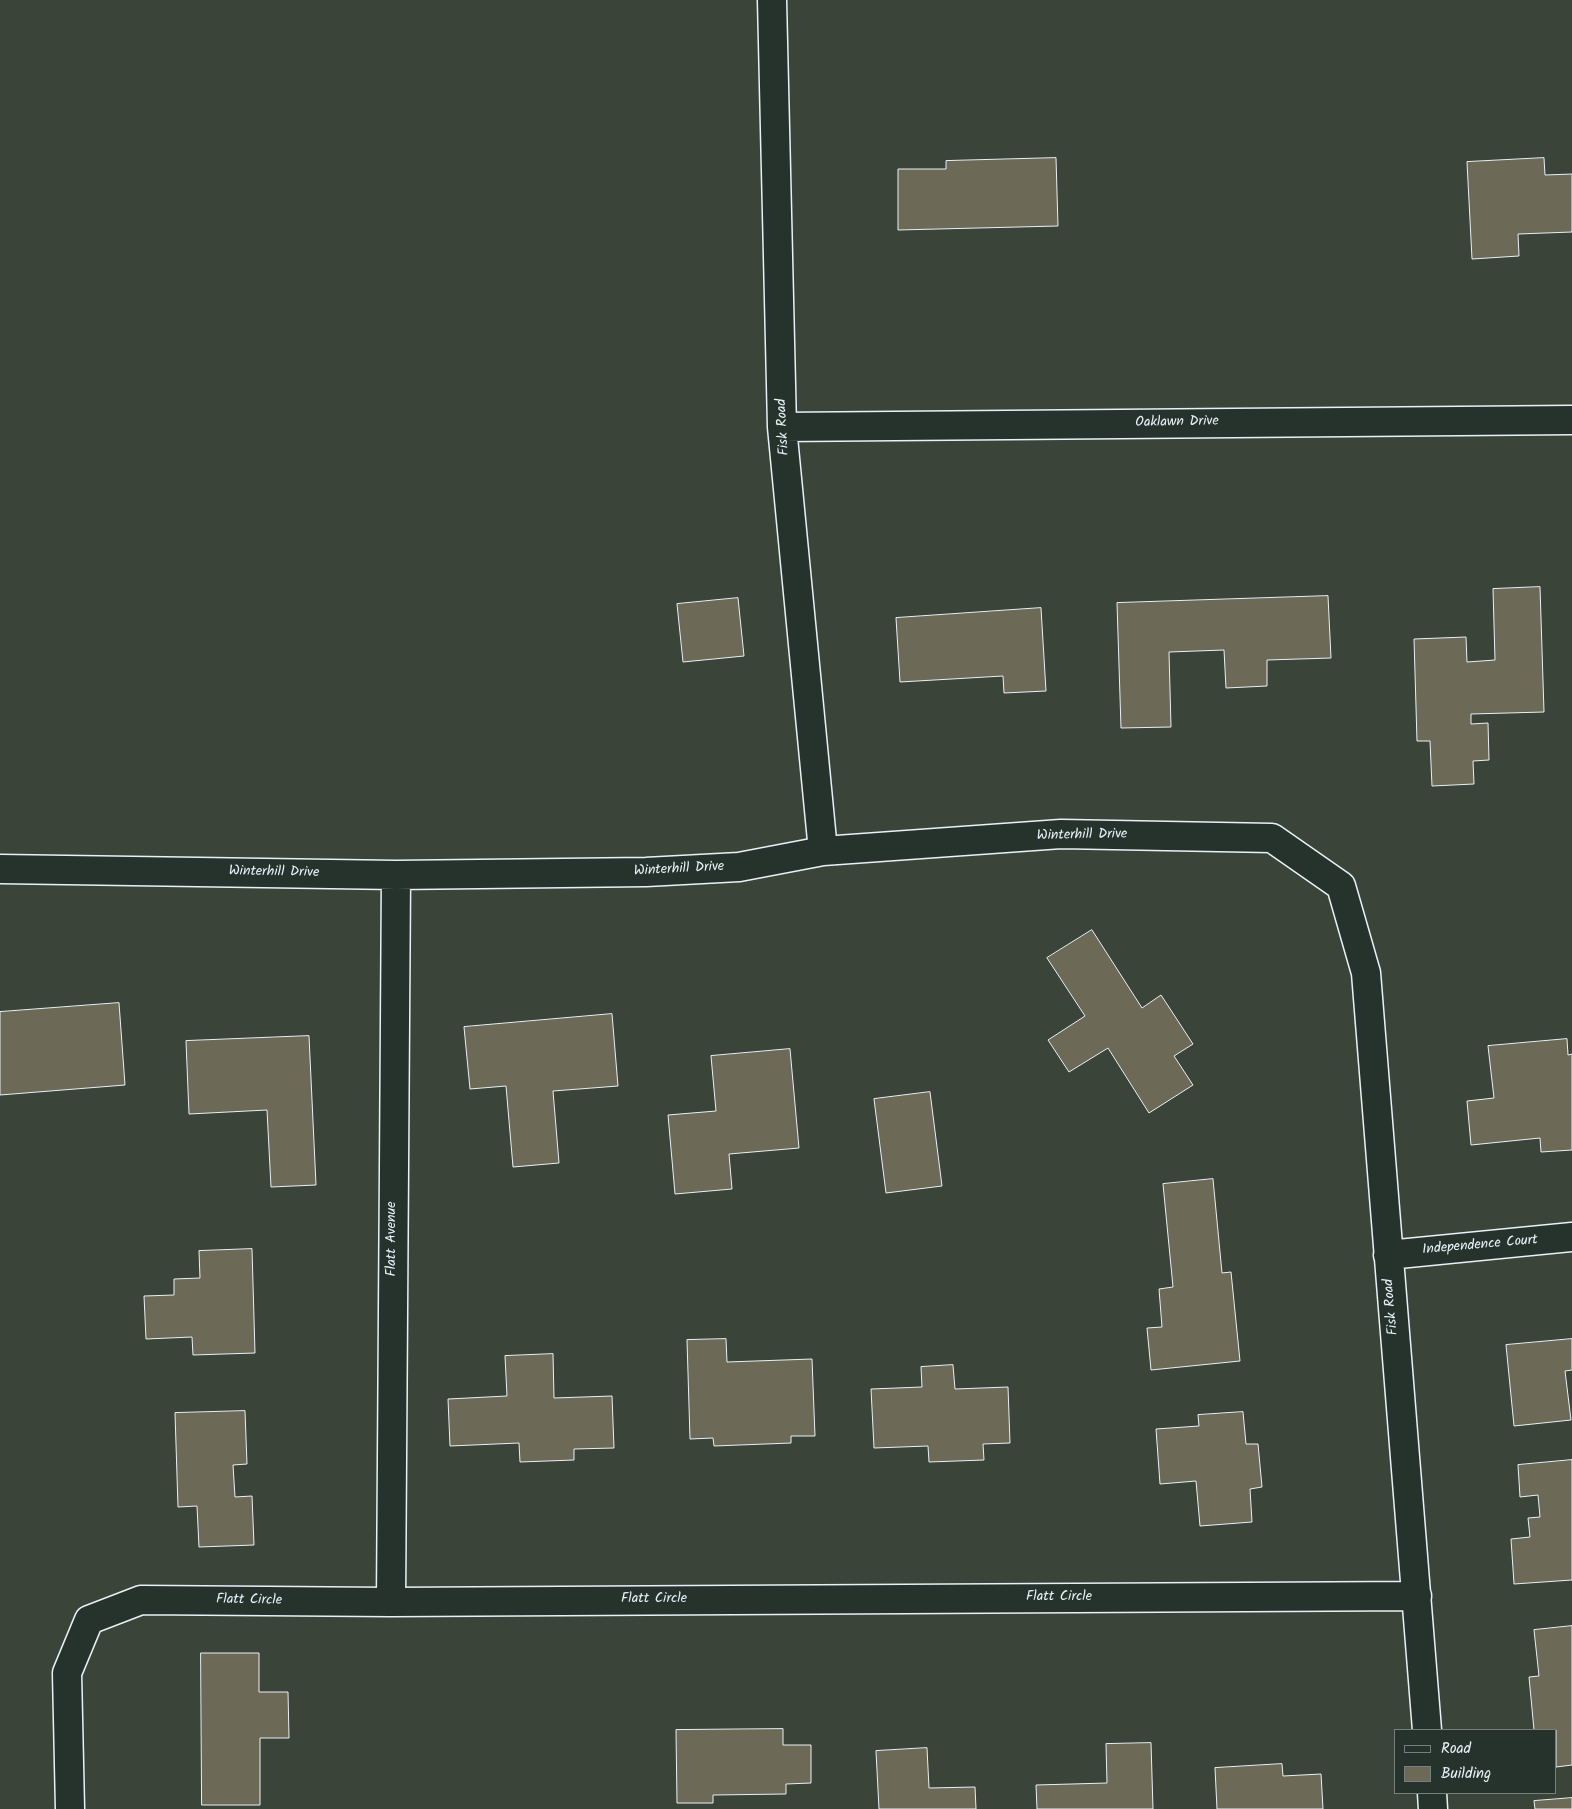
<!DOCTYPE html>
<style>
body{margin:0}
#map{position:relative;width:1572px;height:1809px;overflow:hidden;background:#3b4439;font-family:Kalam,sans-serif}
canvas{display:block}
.legend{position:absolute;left:1394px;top:1729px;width:162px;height:65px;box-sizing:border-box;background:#26332d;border:1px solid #747f7e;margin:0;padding:6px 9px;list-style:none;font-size:15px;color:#e8f1f8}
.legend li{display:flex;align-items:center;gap:10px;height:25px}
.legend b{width:25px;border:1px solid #747f7e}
</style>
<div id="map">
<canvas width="1572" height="1809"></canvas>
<ul class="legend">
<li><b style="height:6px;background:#26332d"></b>Road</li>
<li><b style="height:14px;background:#6c6a56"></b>Building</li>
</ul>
</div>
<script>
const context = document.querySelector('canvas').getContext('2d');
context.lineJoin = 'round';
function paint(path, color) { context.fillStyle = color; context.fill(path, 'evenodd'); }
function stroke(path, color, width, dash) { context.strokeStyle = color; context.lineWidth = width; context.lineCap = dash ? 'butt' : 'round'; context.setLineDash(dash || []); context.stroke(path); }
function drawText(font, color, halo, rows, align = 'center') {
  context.font = font + ' Kalam,sans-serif'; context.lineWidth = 4.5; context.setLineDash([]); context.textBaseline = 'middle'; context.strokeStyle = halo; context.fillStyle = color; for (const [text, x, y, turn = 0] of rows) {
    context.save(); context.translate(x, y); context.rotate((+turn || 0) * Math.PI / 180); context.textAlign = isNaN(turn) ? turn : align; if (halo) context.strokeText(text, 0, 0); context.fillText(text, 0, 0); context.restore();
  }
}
const building = new Path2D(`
 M1056,158L1058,226L898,230V169H946V161Z
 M1544,158L1545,175L1572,174V232L1518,234L1519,256L1472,259L1467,162Z
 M1540,587L1544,712L1471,714V724L1488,723L1489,760L1473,761L1474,784L1432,786L1430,741H1417L1414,639L1466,637L1467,662L1495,660L1493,589Z
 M1328,596L1331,658L1267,660V686L1226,688L1224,650L1169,652L1171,727L1121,728L1117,603Z
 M738,598L744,656L683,662L677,604Z
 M1041,608L1046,691L1004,693L1003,676L900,682L896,618Z
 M1092,930L1142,1008L1161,995L1193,1044L1174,1056L1193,1085L1149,1113L1108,1048L1069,1072L1048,1040L1085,1016L1047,958Z
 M119,1003L125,1085L0,1095V1012Z
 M612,1014L618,1086L553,1091L559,1163L513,1167L506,1086L470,1089L464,1027Z
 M309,1036L316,1185L271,1187L267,1110L189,1114L186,1041Z
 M1567,1039L1568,1055L1572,1054V1150L1541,1152L1540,1138L1471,1145L1467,1101L1494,1098L1488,1046Z
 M790,1049L799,1148L729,1154L732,1189L675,1194L668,1115L716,1111L711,1056Z
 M930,1092L942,1186L886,1193L874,1099Z
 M1213,1179L1222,1273L1231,1272L1240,1361L1151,1370L1147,1328L1162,1327L1159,1289L1173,1287L1163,1184Z
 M252,1249L255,1353L193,1355L192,1337L146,1339L144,1296L174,1295V1279L200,1278L199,1251Z
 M726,1339L727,1362L812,1359L815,1436H791V1443L714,1446L713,1438L690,1439L687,1340Z
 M1572,1339V1370L1565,1371L1571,1420L1514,1426L1506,1345Z
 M553,1354L554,1398L612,1396L614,1448L574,1449V1460L520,1462L519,1443L450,1446L448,1399L507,1396L505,1356Z
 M953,1365L955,1389L1008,1387L1010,1443L983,1444L984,1460L929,1462L928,1446L874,1448L871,1389L922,1387L921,1367Z
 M245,1411L247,1464L233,1465L235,1497L252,1496L254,1545L199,1547L197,1506L178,1507L175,1413Z
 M1243,1412L1246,1444H1258L1262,1487L1250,1489L1252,1522L1200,1526L1196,1481L1160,1484L1156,1429L1199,1426L1198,1415Z
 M1572,1460V1580L1514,1584L1511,1539L1530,1537L1528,1518L1540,1517L1538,1495L1520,1497L1518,1465Z
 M1572,1626V1765L1556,1767V1730H1534L1529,1677L1539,1676L1534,1630Z
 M201,1653H259V1692H288L289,1738H260V1805H202Z
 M783,1729V1745H811V1783L786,1784V1794L713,1795V1803H677L676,1730Z
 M1151,1743L1153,1809H1037L1036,1785L1107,1783L1106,1744Z
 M927,1748L929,1788L975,1787L976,1809H879L876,1751Z
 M1282,1764L1283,1776L1321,1774L1323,1809H1217L1215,1768Z
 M1572,1798V1809H1535L1534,1801Z`);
const minor = new Path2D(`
 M772,0L782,427L823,851
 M782,427L1572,420
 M0,869L396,875L646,872L739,867L823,851L1061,834L1272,838L1341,886L1366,973L1427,1730
 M1388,1255L1572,1237
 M391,1602L396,875
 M1432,1793L1433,1809
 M70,1809L67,1673L89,1620L141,1600L391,1602L1417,1596`);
const streetNames = [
 ["Oaklawn Drive",1177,423,-1],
 ["Fisk Road",784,427,-93],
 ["Winterhill Drive",1082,836,-1],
 ["Winterhill Drive",679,870,-3],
 ["Winterhill Drive",274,873,1],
 ["Flatt Avenue",393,1239,-90],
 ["Independence Court",1480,1246,-5],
 ["Fisk Road",1392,1307,-95],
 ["Flatt Circle",1059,1598],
 ["Flatt Circle",654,1600],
 ["Flatt Circle",249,1601,1]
];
paint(building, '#6c6a56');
stroke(building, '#e8f1f8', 1);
stroke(minor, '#e8f1f8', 31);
stroke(minor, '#26332d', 28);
drawText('14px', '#e8f1f8', '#26332d', streetNames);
</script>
